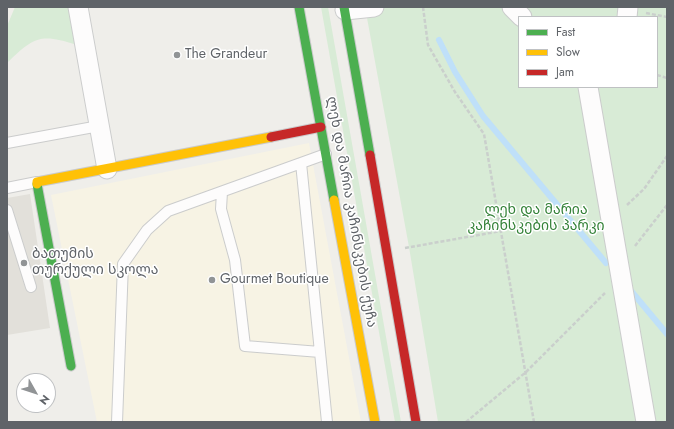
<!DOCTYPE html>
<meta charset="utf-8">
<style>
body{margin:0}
#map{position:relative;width:674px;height:429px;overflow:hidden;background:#efeeea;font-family:Jost,sans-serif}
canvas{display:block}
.frame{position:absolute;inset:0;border:8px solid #5f6368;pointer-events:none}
.legend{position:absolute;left:518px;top:16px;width:140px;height:72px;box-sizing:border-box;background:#fff;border:1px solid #bfc1c3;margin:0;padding:5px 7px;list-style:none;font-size:12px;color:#5f6368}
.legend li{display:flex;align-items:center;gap:8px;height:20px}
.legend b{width:20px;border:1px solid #bfc1c3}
.north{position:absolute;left:16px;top:373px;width:40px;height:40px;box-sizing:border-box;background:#fff;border:1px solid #bfc1c3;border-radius:50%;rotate:129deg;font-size:11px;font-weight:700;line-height:16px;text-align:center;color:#5f6368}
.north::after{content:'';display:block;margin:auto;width:14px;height:18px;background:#919496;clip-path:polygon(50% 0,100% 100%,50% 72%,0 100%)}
</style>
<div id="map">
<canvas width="674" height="429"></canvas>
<div class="frame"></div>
<ul class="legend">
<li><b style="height:5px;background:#4caf50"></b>Fast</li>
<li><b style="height:5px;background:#ffc107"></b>Slow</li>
<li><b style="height:5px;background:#c62828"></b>Jam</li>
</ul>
<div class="north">N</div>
</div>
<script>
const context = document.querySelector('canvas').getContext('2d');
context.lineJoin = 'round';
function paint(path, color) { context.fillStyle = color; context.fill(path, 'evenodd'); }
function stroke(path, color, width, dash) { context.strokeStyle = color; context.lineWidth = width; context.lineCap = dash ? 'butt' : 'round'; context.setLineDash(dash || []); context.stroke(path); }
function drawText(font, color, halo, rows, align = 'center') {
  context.font = font + ' Jost,"Noto Sans Georgian",sans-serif'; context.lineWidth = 3; context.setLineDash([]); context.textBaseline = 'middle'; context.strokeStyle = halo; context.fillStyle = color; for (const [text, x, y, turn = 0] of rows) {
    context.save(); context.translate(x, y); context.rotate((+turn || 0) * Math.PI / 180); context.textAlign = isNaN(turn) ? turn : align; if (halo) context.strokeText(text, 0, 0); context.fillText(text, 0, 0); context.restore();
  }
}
const commercial = new Path2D(`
 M309,143L361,422H97L51,195Z`);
const education = new Path2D(`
 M30,194L50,328L7,335V198Z`);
const green = new Path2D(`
 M15,7H69L77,45C40,33 34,37 7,63V26Z
 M321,7H328L401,422H395Z
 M365,7H667V422H438L409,247ZM519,17H657V87H519Z`);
const stream = new Path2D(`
 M439,40L455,72L483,116L606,263
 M632,292L667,334`);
const path = new Path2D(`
 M423,7L428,45L455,92L484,134L534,422
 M646,13L667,17
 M657,75L667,78
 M627,205L644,189L667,156
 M635,246L667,205
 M405,248L501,231
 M466,422L526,372L605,293`);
const lane = new Path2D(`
 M7,143L99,126
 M301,163L327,422
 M7,188L37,182
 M222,192L221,209L235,260L245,346L320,352
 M7,210L31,287
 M117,422L123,264L147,230L168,211L326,154`);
const street = new Path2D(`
 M78,7L107,169
 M512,7L522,17
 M345,10L374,7
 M627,17L628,7
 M588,87L646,422`);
const fast = new Path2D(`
 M299,7L334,200
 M344,7L370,155
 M37,184L71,366`);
const slow = new Path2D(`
 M37,184V182L271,137
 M334,200L375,422`);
const jam = new Path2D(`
 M271,137L321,127
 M370,155L416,422`);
const markers = [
 [177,55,4,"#919496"],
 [24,263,4,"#919496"],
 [212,280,4,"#919496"]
];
const poiNames = [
 ["The Grandeur",185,55],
 ["ბათუმის",32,255],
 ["თურქული სკოლა",32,271],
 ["Gourmet Boutique",220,280]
];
const parkNames = [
 ["ლეხ და მარია",536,211],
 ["კაჩინსკების პარკი",536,227]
];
const streetNames = [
 ["ლეხ და მარია კაჩინსკების ქუჩა",351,212,80]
];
paint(commercial, '#f7f3e4');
paint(education, '#e2e0da');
paint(green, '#d8ebd6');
stroke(stream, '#bfe0f9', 6);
stroke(lane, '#cbcccc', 12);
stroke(street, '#cbcccc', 21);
stroke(fast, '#cacacb', 11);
stroke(slow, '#cacacb', 11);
stroke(jam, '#cacacb', 11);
stroke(path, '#cacfcc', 2.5, [4, 2]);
stroke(lane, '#fdfcfc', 10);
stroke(street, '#fdfcfc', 19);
stroke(fast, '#4caf50', 9);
stroke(slow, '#ffc107', 9);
stroke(jam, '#c62828', 9);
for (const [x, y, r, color] of markers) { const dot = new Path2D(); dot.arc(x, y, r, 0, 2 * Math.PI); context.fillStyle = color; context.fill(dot); stroke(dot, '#fff', 1.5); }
drawText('14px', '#5f6368', '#fff', poiNames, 'left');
drawText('14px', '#348238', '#fff', parkNames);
drawText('14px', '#5f6368', '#fff', streetNames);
</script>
